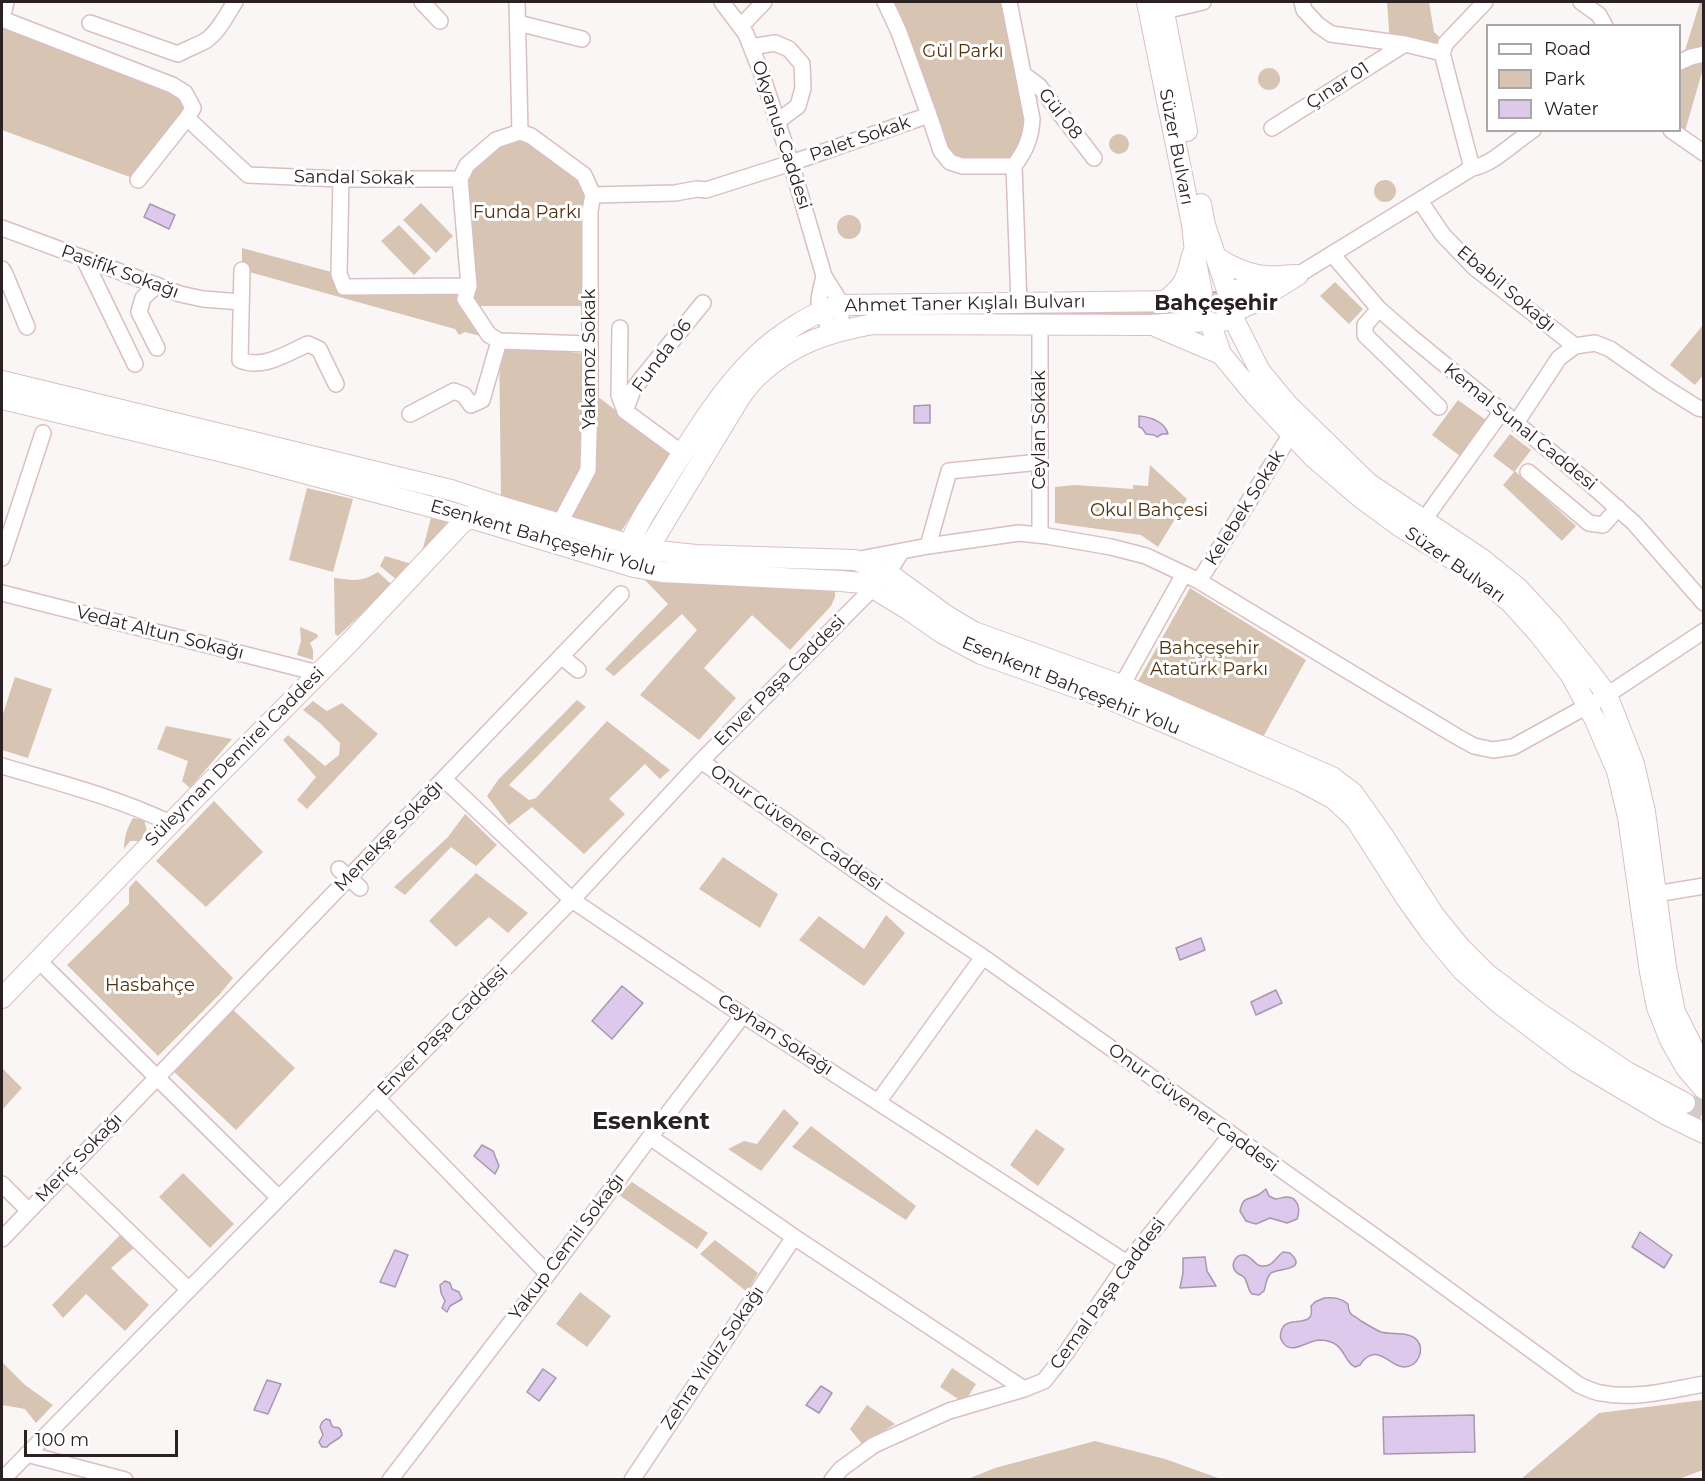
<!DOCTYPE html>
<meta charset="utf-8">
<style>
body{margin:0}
#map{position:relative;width:1705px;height:1481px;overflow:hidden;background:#fbf6f6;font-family:Montserrat,sans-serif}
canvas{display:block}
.frame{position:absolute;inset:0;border:3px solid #2b2123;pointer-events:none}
.legend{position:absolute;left:1486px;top:24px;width:195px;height:108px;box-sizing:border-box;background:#fff;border:2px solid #aaa6a7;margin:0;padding:8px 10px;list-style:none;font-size:18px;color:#2b2123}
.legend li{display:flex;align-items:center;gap:12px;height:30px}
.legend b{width:30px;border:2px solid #aaa6a7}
.scale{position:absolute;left:24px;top:1430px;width:154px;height:27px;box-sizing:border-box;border:3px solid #2b2123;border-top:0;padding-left:8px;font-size:18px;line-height:21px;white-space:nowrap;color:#2b2123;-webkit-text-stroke:4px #fff;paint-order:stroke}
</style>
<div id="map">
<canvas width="1705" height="1481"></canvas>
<div class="frame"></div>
<ul class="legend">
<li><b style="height:8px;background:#fff"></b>Road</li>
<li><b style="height:16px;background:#d7c4b2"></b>Park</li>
<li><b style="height:16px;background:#ddc9eb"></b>Water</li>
</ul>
<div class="scale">100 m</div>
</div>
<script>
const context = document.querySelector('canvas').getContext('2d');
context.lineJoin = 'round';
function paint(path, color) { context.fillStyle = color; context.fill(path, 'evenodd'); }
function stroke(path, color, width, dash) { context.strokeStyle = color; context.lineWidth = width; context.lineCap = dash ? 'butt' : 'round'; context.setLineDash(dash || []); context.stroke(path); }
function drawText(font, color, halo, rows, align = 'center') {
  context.font = font + ' Montserrat,sans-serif'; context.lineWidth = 6; context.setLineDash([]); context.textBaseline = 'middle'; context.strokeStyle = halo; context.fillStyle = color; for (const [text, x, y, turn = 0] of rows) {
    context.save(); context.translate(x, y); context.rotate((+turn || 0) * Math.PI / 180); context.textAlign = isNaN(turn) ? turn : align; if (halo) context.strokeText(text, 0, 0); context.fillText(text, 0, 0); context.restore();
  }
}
const green = new Path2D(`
 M892,2H1002L1028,127L1020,147L1008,160L969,159L952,155L937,127Z
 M1387,2H1429L1434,32L1446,43L1442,53L1390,43Z
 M1700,2H1703V69L1683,138L1680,130V62L1682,60Z
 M2,19L172,85L193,108L138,180L2,130Z
 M1258 79a11 11 0 1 1 22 0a11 11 0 1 1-22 0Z
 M520,132L590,189V306H470L499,341L583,354L584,391L582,472L557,515L501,498L499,341L465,332L459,335L455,329L242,270V248L339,274L345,287L469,286L467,165Z
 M1109 144a10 10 0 1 1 20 0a10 10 0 1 1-20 0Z
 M1374 191a11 11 0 1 1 22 0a11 11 0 1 1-22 0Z
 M421,203L453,236L436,253L403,220Z
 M837 227a12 12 0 1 1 24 0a12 12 0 1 1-24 0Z
 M399,225L431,258L414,275L381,241Z
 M1335,282L1363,309L1349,324L1320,296Z
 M1179,304L1181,316L876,315V311Z
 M1703,325V375L1695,385L1670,365Z
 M597,396L672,453L620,533L569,519L595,470Z
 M1458,400L1486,420L1460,456L1432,435Z
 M1510,434L1531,450L1515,471L1576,526L1562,541L1503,485L1514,472L1493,456Z
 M1150,465L1187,499L1158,547L1141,535L1055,523V487L1075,485L1133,489V485L1148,486Z
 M307,488L353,499L333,572L289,560Z
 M431,518L448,522L447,527L421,555Z
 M385,556L412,564L397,580L380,566Z
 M378,572L392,585L338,636L335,634L334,578C354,580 360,583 378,572Z
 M643,578L835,588V597L831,606L790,650L752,615L704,668L736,698L699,740L640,695L697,630L682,614L614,676L605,669L668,604Z
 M1190,588L1306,660L1263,737L1137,683Z
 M300,627L317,634L318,637L310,643L313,650V660L297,655L301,641Z
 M15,677L52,689L28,758L2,750V717Z
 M577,700L586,707L509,785L529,800L536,798L607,721L670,770L660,779L645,764L609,799L625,814L584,854L532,807L509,825L487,796L498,780Z
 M313,701L327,711L342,703L378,734L307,809L297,800L316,777L283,740L288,735L325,766L339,755L340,743L321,724L303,710Z
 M166,726L232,739L190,788L182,781L188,761L157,749Z
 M214,801L263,852L206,907L156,861Z
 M465,814L497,845L476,866L451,847L405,895L394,887L448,837Z
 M133,818L144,820C148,833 149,835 140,845L137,841H130L124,849C124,837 127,828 133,818Z
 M723,857L778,894L760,928L699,889Z
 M476,873L528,913L508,933L489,917L456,947L429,921Z
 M136,880L233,978L220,994L158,1056L67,965L129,904V888Z
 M886,915L905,933L864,986L799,940L819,916L864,949Z
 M229,1006L295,1068L236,1130L170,1068Z
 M2,1068L22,1088L2,1110Z
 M784,1109L799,1123L761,1171L728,1149L744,1141L757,1144Z
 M811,1126L916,1206L906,1220L792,1147Z
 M1036,1129L1065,1149L1038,1186L1010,1165Z
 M183,1173L234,1224L210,1248L159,1197Z
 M632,1182L708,1233L697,1249L619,1195Z
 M122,1233L136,1246L111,1268L149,1305L125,1331L86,1294L63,1318L52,1305Z
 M715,1240L758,1273L747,1292L700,1254Z
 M580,1292L611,1316L587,1347L556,1324Z
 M2,1362L25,1385L53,1405L36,1423L25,1409L2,1405Z
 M952,1368L976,1384L964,1403L940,1387Z
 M1703,1400V1470L1676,1480L1521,1479L1599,1413Z
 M867,1405L895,1424L862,1444L850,1429Z
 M1095,1441L1165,1459L1221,1479H968L995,1468Z`);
const water = new Path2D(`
 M150,204L175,215L169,229L144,217Z
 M1206 302a10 10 0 1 1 20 0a10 10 0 1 1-20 0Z
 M930,405V423H914V406Z
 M1139,416C1151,417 1165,422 1168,434H1162L1157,437L1154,435L1146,434L1142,428L1139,427Z
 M1201,938L1205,950L1180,960L1176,948Z
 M622,986L643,1003L612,1039L592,1021Z
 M1276,990L1282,1003L1256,1015L1251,1002Z
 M482,1145L493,1151L499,1166L495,1174L474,1156Z
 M1266,1189L1269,1196L1275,1199C1278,1199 1281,1198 1285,1197C1298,1196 1301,1209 1297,1219L1287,1223L1270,1218L1256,1224L1246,1221L1240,1211C1243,1196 1248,1200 1258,1195C1261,1194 1263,1191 1266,1189Z
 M1640,1232L1672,1255L1664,1268L1632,1247Z
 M395,1250L408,1255L395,1287L380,1282Z
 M1283,1252L1290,1253C1309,1271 1278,1268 1271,1273C1266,1278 1266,1285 1264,1291L1259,1295L1252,1294C1247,1289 1248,1282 1244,1277C1241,1275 1238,1274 1236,1272C1230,1265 1235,1254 1244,1255C1253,1256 1254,1267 1264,1266C1273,1266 1276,1257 1283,1252Z
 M1205,1257L1207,1271L1216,1286L1180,1288L1183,1273V1258Z
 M445,1281L450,1283L452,1289L459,1292L462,1299L450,1306L447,1312L442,1308L445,1301L441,1293L440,1285Z
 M1324,1298C1334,1297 1341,1298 1348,1304C1349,1317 1353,1314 1361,1321C1368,1325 1374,1329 1381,1332C1392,1335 1409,1331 1417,1340C1425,1350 1418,1367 1404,1367C1391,1368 1376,1340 1360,1365L1355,1367C1342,1361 1346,1341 1320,1340C1307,1340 1290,1357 1282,1341C1280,1338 1280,1335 1281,1332C1285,1312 1316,1332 1311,1306L1315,1302Z
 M543,1369L556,1378L539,1401L527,1392Z
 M267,1380L281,1384L268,1414L254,1410Z
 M821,1386L832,1393L819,1413L806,1405Z
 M1474,1415L1475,1452L1384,1454L1383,1417Z
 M326,1419L330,1420L331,1424L333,1427C340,1427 341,1429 342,1435C338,1441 331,1441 327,1447H322L319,1442L323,1435L320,1427L322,1422Z`);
const majorTunnel = new Path2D(`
 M1685,1103L1704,1111`);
const minor = new Path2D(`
 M422,2L440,21
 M517,2L520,132
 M722,2L746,34L761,72L791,163L824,276L842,305L840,330
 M885,2L899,32L929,115L941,151L950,162L962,166H1014
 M1009,2L1032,119C1031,139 1025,151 1014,166
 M1302,2L1304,10L1318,25L1331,34L1405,44L1442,53
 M1581,2L1599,15L1605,26
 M1164,11L1203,2
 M2,18L6,2
 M2,19L172,85L185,93L193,108L187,118L138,180
 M90,23L178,54C187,49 196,46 205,41C218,33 227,14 235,2
 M518,23L582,39
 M741,26L764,2
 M751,47L775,43L789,49L802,64L803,88L798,106L778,121
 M1442,53L1472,168
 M1442,53L1446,43L1485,2
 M1680,62L1691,57L1704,54
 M1023,74L1039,86L1094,158
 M187,118L248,175L341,179H460
 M1272,128L1405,44
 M1671,130L1704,153
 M520,132L531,136L584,175L593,195L590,211V396L588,470L563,517
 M520,132L496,140L467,165L460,179L469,286L465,299L489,335L499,341L590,344
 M1014,166L1019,304
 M341,179L339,274L344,287L469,286
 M593,195L675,193L697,189L706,190L791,163L929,115
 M1420,201L1443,235L1475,268L1575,346
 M2,228L180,294L203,299L241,302
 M1332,254L1379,309L1410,336L1589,483L1634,523L1704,603
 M84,259L135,364
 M2,269L5,274L27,327
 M242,270L240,360C263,370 287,353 308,344L319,349L336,384
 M1298,275L1472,168C1494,164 1514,142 1533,130
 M824,276C817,306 815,306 833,332
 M1379,309L1365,325V335L1439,407
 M1040,325V535
 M620,328L619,395L625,411L682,453
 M157,348L139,312L143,298L157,285
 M625,411L633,390L642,378L703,303
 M410,414L454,391L464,395L471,405L482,400L499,341
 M1516,423L1559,358L1575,346L1595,343L1610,349L1663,386L1698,408L1704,409
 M1528,472L1589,523L1603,525L1618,508
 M1417,527L1423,521L1502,411
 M928,546L949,471L1040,462
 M2,558L43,433
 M855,560L902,551
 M1199,581L1291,434
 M2,593L318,673
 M561,656L578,670
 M1117,694L1184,574
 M701,761L891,896L983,957L1387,1245L1579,1385C1586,1388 1593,1392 1601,1393C1635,1400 1670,1390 1704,1384
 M2,766C59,783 116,797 170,823
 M444,779L572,900L729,1006L1127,1263
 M339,869L360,888
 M1656,894L1704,886
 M38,960L279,1198
 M377,1098L548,1274
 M878,1102L983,957
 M650,1137L794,1237L1024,1389
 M67,1172L189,1290
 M2,1184L29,1211
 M2,1239L621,594
 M27,1454L125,1480
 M2,1480L572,900L701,761L888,573L902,551L928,546L1019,533L1047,536L1111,547L1146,556L1199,581L1456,736L1474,746L1493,750L1513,747L1607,695L1704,631
 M390,1480L548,1274L647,1141L743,1015
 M632,1480L794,1237
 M832,1480L841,1469L874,1445L949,1411L1024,1389L1044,1381L1066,1353L1127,1263L1231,1135`);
const major = new Path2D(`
 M1147,2L1192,224L1196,262L1202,293
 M1162,2L1187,131
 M1201,204L1205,225L1227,290
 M1216,257C1229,266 1249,275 1266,276C1275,277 1286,275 1295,275
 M1228,292L1275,281
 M1166,300C1185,286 1187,277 1192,255
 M1231,314L1260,371L1288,405L1368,483L1482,559L1518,588L1553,626L1593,676L1607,695L1634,764L1645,812L1666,967L1675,1012L1693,1048L1704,1064
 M1223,321L1230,317L1233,312L1253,303L1298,275
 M1210,322L1221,354L1254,394L1313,457L1361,498L1399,526L1470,570L1510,602L1539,634L1570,674L1595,720L1617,771L1628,817L1650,972L1657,1007L1670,1040L1686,1068L1704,1089
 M1157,327L1221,354
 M2,381L451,490L503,507L648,550L696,555L855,560L888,573L947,616L974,632L1121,685L1332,777L1353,793L1382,834L1434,915L1460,947L1487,974L1535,1010L1627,1072L1685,1103
 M2,399L240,456L447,511L634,567L662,572L841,581L862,583L873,588L909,610L942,633L981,654L1114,701L1159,720L1300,781L1334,799L1356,820L1406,898L1431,933L1462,970L1500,1004L1577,1062L1665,1114L1704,1133
 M631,559C630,551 630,544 633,537C639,520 651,504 660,489C689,443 717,394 756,356C775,337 816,309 842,305L1180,301L1200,295
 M642,559L739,399C745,390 752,381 760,374C794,343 829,332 873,324L1151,325L1207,321
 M2,998L199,794L349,643L461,524L478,512`);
const parkNames = [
 ["Gül Parkı",963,52],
 ["Funda Parkı",527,213],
 ["Okul Bahçesi",1149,511],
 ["Bahçeşehir",1209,649],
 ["Atatürk Parkı",1209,670],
 ["Hasbahçe",150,986]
];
const streetNames = [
 ["Çınar 01",1338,86,-33],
 ["Gül 08",1060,114,52],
 ["Okyanus Caddesi",781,135,72],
 ["Palet Sokak",860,139,-19],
 ["Süzer Bulvarı",1176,147,79],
 ["Sandal Sokak",354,178,1],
 ["Pasifik Sokağı",120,272,20],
 ["Ebabil Sokağı",1506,289,40],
 ["Ahmet Taner Kışlalı Bulvarı",965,304,-1],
 ["Funda 06",662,356,-53],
 ["Yakamoz Sokak",590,359,-90],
 ["Kemal Sunal Caddesi",1520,427,39],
 ["Ceylan Sokak",1040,430,-90],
 ["Kelebek Sokak",1245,508,-58],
 ["Esenkent Bahçeşehir Yolu",543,538,16],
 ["Süzer Bulvarı",1455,565,35],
 ["Vedat Altun Sokağı",160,633,14],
 ["Enver Paşa Caddesi",780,681,-45],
 ["Esenkent Bahçeşehir Yolu",1071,686,22],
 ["Süleyman Demirel Caddesi",235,757,-45],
 ["Onur Güvener Caddesi",796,828,35],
 ["Menekşe Sokağı",389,836,-46],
 ["Enver Paşa Caddesi",443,1031,-45],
 ["Ceyhan Sokağı",775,1035,33],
 ["Onur Güvener Caddesi",1193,1108,36],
 ["Meriç Sokağı",79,1158,-46],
 ["Yakup Cemil Sokağı",567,1247,-53],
 ["Cemal Paşa Caddesi",1108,1294,-54],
 ["Zehra Yıldız Sokağı",713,1358,-56]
];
const quarterNames = [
 ["Bahçeşehir",1216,304]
];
const districtNames = [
 ["Esenkent",651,1122]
];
paint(green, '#d7c4b2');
paint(water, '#ddc9eb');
stroke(water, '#a897af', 1.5);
stroke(majorTunnel, '#d1cbcc', 20, [20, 10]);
stroke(minor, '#dabfc2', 18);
stroke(major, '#dabfc2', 22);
stroke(minor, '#fff', 15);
stroke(major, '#fff', 20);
drawText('18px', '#50320f', '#fff', parkNames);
drawText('18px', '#2b2123', '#fff', streetNames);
drawText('bold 21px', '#2b2123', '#fff', quarterNames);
drawText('bold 24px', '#2b2123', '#fff', districtNames);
</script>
